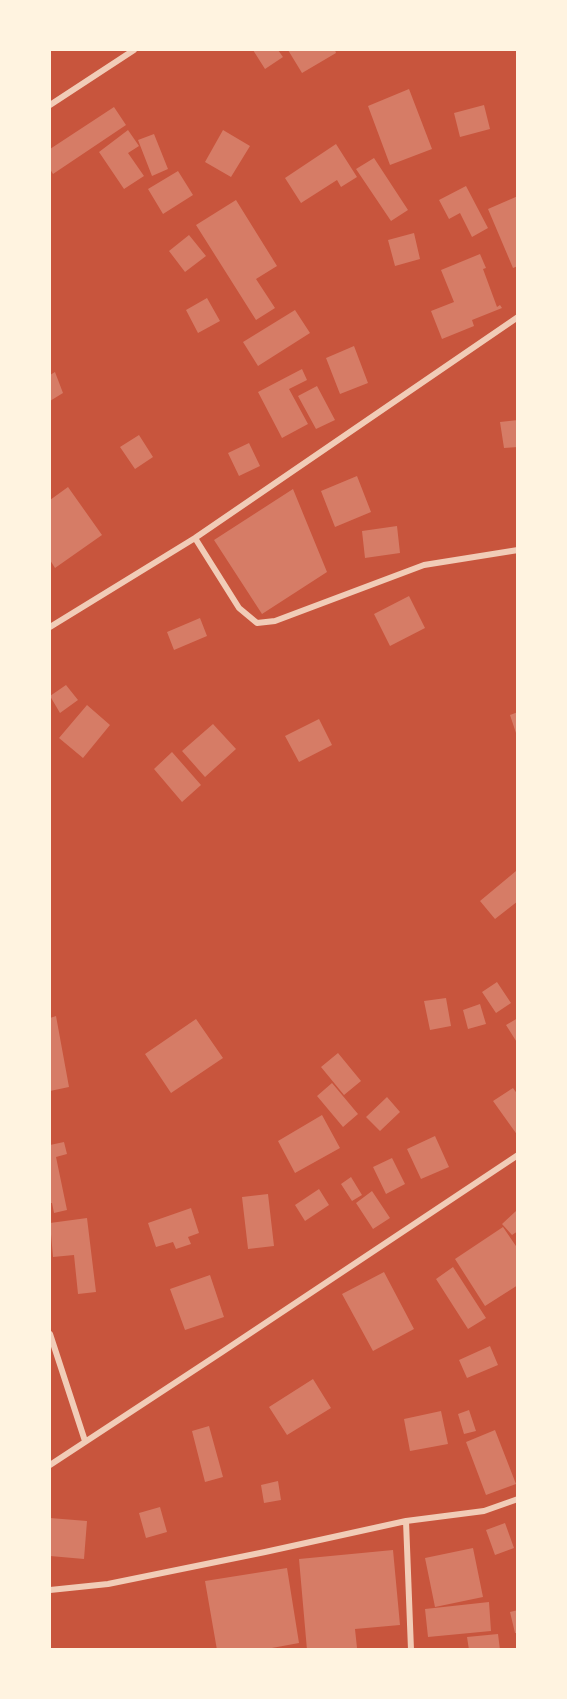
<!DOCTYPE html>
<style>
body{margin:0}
#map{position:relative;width:567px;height:1699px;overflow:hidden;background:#c8553d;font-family:"Fira Sans Condensed",sans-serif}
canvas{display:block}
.frame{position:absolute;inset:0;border:51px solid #fff3e0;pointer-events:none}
</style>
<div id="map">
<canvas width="567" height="1699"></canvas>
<div class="frame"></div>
</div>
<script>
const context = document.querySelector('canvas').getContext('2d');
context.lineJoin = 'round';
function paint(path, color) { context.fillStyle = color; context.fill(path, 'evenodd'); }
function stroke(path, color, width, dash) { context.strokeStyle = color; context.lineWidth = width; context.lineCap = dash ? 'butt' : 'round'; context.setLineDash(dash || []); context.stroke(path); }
const building = new Path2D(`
 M253,50H278L283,57L265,69Z
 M288,50H335L336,53L302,73Z
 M409,89L432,149L390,165L368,106Z
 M484,105L490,129L460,137L454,113Z
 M114,107L126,125L53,174L50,169V149Z
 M128,130L139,146L128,153L144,176L124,189L99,152Z
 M223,130L250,146L231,177L205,162Z
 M154,134L168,169L152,176L138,140Z
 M336,144L357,177L341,187L337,180L301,203L285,178Z
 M374,158L408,210L391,221L356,169Z
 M178,171L193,195L163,214L148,189Z
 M466,186L488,228L472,237L460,213L449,219L439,200Z
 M518,196V266L513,268L488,209Z
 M236,200L277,266L256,279L275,308L256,320L196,225Z
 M414,233L420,259L395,266L388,240Z
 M189,235L206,256L185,272L169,251Z
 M480,254L486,268L483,269L497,307L500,305L502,308L472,320L474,326L442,339L431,311L454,302L441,270Z
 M207,298L220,321L198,333L186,310Z
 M295,310L310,333L258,366L243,342Z
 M354,346L368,383L340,394L326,358Z
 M302,369L307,380L289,389L308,424L282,438L258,392Z
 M55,372L63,393L50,401V375Z
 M317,386L335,420L316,429L298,396Z
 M518,420V447L504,448L500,422Z
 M139,435L153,457L135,469L120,447Z
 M249,443L260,466L239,476L228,453Z
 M357,476L371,512L335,527L321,491Z
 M68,487L102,535L55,568L50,560V500Z
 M293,489L327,572L262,614L214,540Z
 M397,526L400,553L365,558L362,531Z
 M409,596L425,628L390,646L374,614Z
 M200,618L207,636L174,650L167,632Z
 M66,685L78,700L60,713L50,696Z
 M87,705L110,725L83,758L59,738Z
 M518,712V736H517L510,715Z
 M319,719L332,745L299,762L285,736Z
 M213,724L236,749L205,777L182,751Z
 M172,752L201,785L182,802L154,769Z
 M516,871L518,901L495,919L480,901Z
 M497,982L511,1003L496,1013L482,992Z
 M446,998L451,1026L430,1030L424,1001Z
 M480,1004L486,1024L468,1029L463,1010Z
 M56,1016L69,1087L50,1091V1018Z
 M518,1018V1044L506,1025Z
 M196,1019L223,1058L171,1093L145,1054Z
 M338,1053L361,1081L344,1095L321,1067Z
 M332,1083L358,1114L343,1127L317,1096Z
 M513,1088L518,1095V1136L493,1101Z
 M387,1097L400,1112L380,1131L366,1117Z
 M322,1115L340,1148L295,1173L278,1141Z
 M435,1136L449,1167L421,1179L407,1149Z
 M64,1142L67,1154L56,1157L67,1210L54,1213L52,1203H50V1145Z
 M392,1158L405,1184L386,1194L373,1167Z
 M351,1177L362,1195L352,1201L341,1184Z
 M319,1189L329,1205L305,1221L295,1205Z
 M372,1191L390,1218L373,1229L356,1203Z
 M268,1194L274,1246L248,1249L242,1197Z
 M191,1208L199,1233L188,1237L191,1244L176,1249L173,1242L156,1247L148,1223Z
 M516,1211L518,1231L512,1235L502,1224Z
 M87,1218L96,1292L78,1294L74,1255L53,1257L50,1223Z
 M503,1227L518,1249V1285L485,1306L455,1259Z
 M453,1267L486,1318L468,1329L436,1279Z
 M384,1272L414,1329L373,1351L342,1294Z
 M210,1275L224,1317L185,1330L170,1289Z
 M490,1346L498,1365L467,1378L459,1360Z
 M313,1379L331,1408L287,1435L269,1407Z
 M469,1410L476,1431L464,1434L458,1414Z
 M441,1411L448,1444L410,1451L404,1419Z
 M209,1426L223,1477L205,1482L192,1431Z
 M495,1430L516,1484L486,1495L466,1442Z
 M278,1481L281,1500L264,1503L261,1485Z
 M160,1507L167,1532L146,1538L139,1513Z
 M50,1518L87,1521L84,1559L50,1556Z
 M505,1523L514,1548L495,1555L486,1530Z
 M473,1548L483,1597L435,1607L425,1558Z
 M393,1550L400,1625L355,1629L357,1648L307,1650L299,1559Z
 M287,1568L299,1643L261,1650H217L205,1581Z
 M489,1602L491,1631L428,1637L425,1609Z
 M518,1610V1633H515L510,1612Z
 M498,1634L500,1650H469L467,1637Z`);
const minor = new Path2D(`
 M50,105L134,50
 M195,538L239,608L257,623L275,621L424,565L518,550
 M50,627L195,538L518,317
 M50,1334L85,1441
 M50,1465L222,1352L518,1155
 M406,1521L411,1650
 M50,1590L108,1584L265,1552L406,1521L484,1511L518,1499`);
paint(building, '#d67c66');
stroke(minor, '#f1ccb7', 6);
</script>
